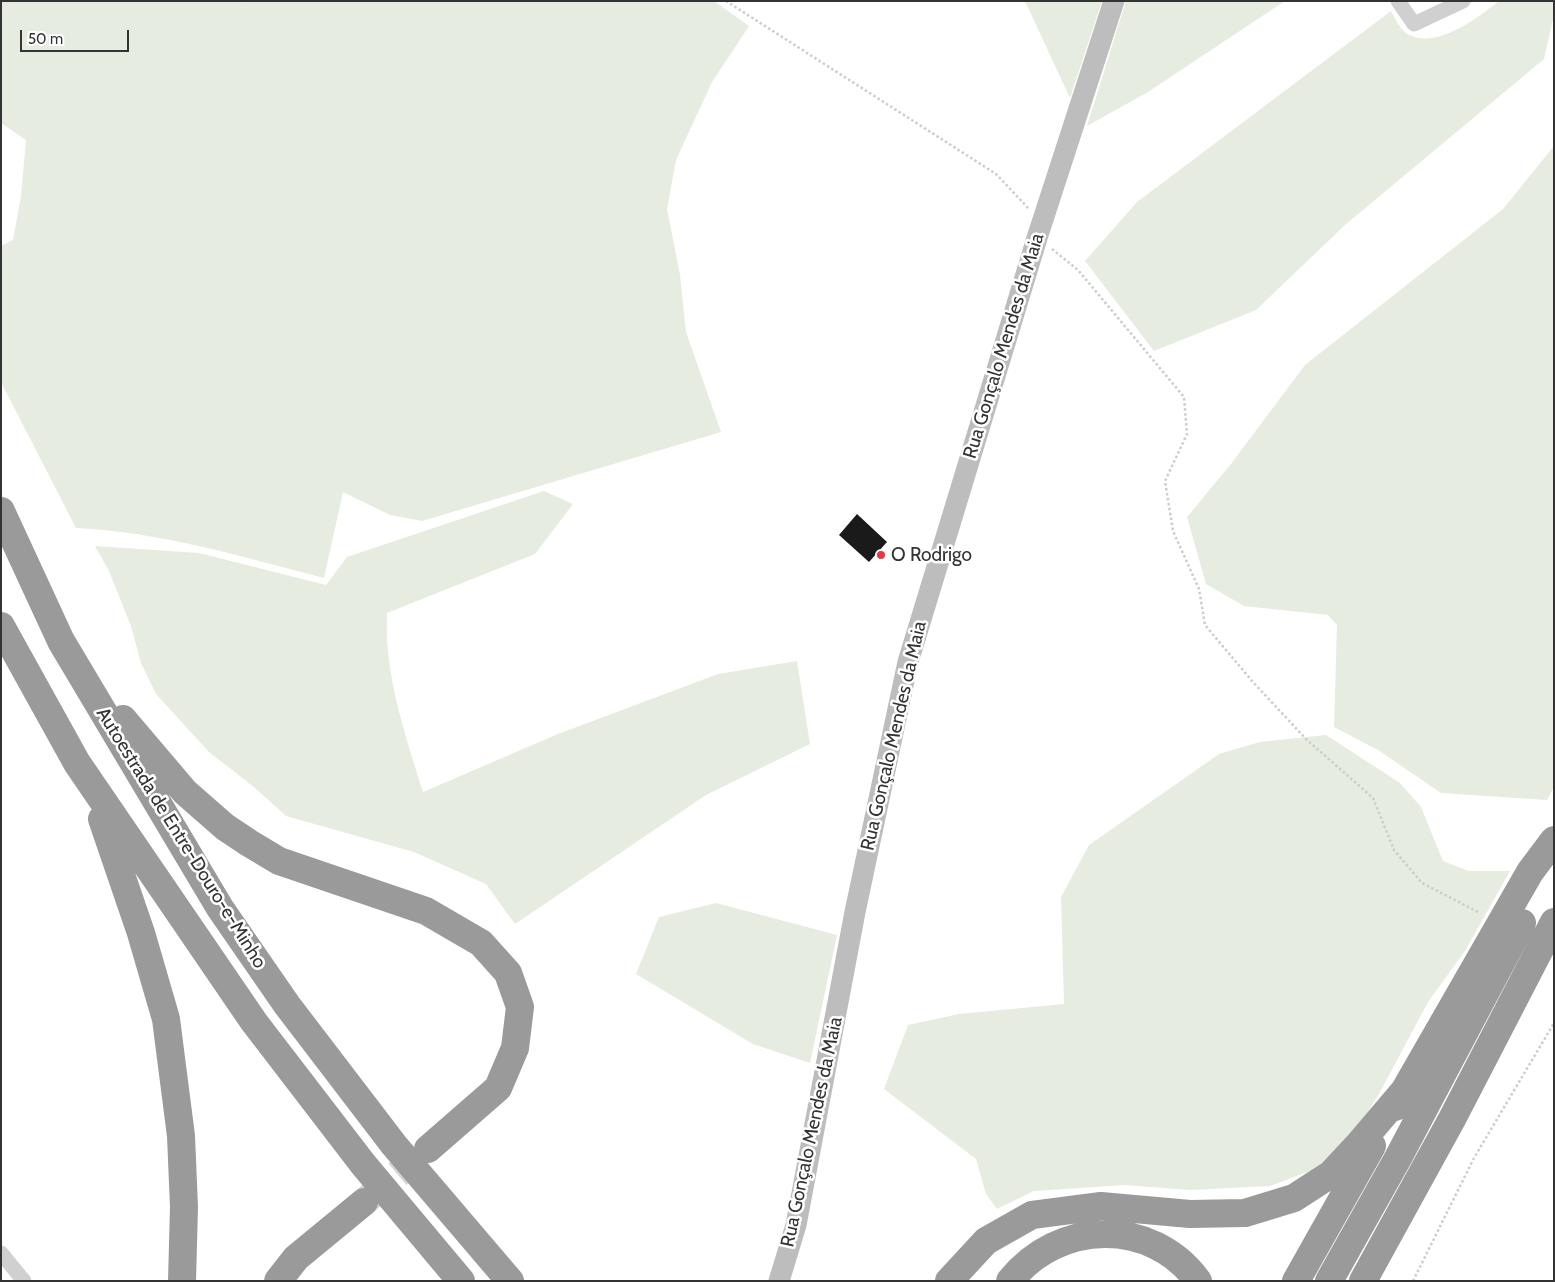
<!DOCTYPE html>
<meta charset="utf-8">
<style>
body{margin:0}
#map{position:relative;width:1555px;height:1282px;overflow:hidden;background:#fff;font-family:Cabin,sans-serif}
canvas{display:block}
.frame{position:absolute;inset:0;border:2px solid #333;pointer-events:none}
.scale{position:absolute;left:20px;top:30px;width:109px;height:22px;box-sizing:border-box;border:2px solid #333;border-top:0;padding-left:6px;font-size:15px;line-height:18px;white-space:nowrap;color:#333;-webkit-text-stroke:4px #fff;paint-order:stroke}
</style>
<div id="map">
<canvas width="1555" height="1282"></canvas>
<div class="frame"></div>
<div class="scale">50 m</div>
</div>
<script>
const context = document.querySelector('canvas').getContext('2d');
context.lineJoin = 'round';
function paint(path, color) { context.fillStyle = color; context.fill(path, 'evenodd'); }
function stroke(path, color, width, dash) { context.strokeStyle = color; context.lineWidth = width; context.lineCap = dash ? 'butt' : 'round'; context.setLineDash(dash || []); context.stroke(path); }
function drawText(font, color, halo, rows, align = 'center') {
  context.font = font + ' Cabin,sans-serif'; context.lineWidth = 5; context.setLineDash([]); context.textBaseline = 'middle'; context.strokeStyle = halo; context.fillStyle = color; for (const [text, x, y, turn = 0] of rows) {
    context.save(); context.translate(x, y); context.rotate((+turn || 0) * Math.PI / 180); context.textAlign = isNaN(turn) ? turn : align; if (halo) context.strokeText(text, 0, 0); context.fillText(text, 0, 0); context.restore();
  }
}
const green = new Path2D(`
 M1,1H242L243,3L244,1H714L749,26L712,82L676,160L667,209L680,275L686,332L721,432L422,521L390,515L343,492L324,578C243,557 161,532 76,528L1,382V246L13,240L21,196L26,140L1,123Z
 M1025,1H1102L1070,98Z
 M1126,1H1285L1148,92L1087,126Z
 M1499,1H1553L1554,15L1544,59L1345,225L1256,310L1154,351L1085,261L1137,202L1391,11C1395,18 1400,29 1406,33C1433,52 1478,18 1499,1Z
 M1554,146V787L1547,800L1441,793L1378,750L1334,727L1337,625L1328,615L1244,606L1206,584L1187,517L1231,464L1305,365L1503,209Z
 M544,491L573,504L535,554L387,613C384,674 405,734 423,792L558,734L718,674L797,661L810,744L706,795L515,924L486,884L414,852L286,816L254,787L209,752L156,694L141,663L131,626L109,571L95,546L199,553L326,585L347,557Z
 M1326,735L1400,783L1421,807L1443,861L1469,871H1510L1465,951L1428,1002L1380,1092L1348,1145L1310,1171L1270,1186L1190,1190L1125,1185L1034,1191L997,1209L986,1194L976,1159L884,1089L908,1025L959,1014L1064,1004L1061,897L1089,845L1219,754L1260,742Z
 M716,903L837,935L810,1063L753,1044L636,974L659,917Z`);
const building = new Path2D(`
 M857,514L887,542L869,562L839,535Z`);
const highwayTunnel = new Path2D(`
 M365,1201L428,1149`);
const path = new Path2D(`
 M726,1L996,174L1029,209
 M1052,249L1078,270L1184,397L1187,434L1165,481L1173,531L1199,589L1205,625L1252,681L1306,739L1373,798L1394,850L1422,883L1480,913
 M1413,1281L1474,1158L1554,1023`);
const street = new Path2D(`
 M1398,1L1414,24L1463,1
 M1,1253L24,1281`);
const secondary = new Path2D(`
 M779,1281L796,1225L855,912L908,662L1037,238L1114,1`);
const highway = new Path2D(`
 M1,511L61,641L220,908L287,1005L394,1145L510,1281
 M1,626L77,763L254,1022L363,1164L461,1281
 M123,719L185,792L225,827L249,843L279,861L426,911L481,943L508,973L520,1007L515,1048L498,1088L428,1149
 M102,819L141,933L166,1019L181,1136L184,1207L182,1281
 M1395,1107L1530,872L1554,840
 M278,1281L296,1258L364,1202
 M949,1281L986,1241L1032,1215L1101,1206L1190,1214L1245,1213L1294,1198L1331,1174L1359,1144L1404,1091
 M1010,1281C1058,1220 1151,1217 1198,1281
 M1296,1281L1372,1146
 M1329,1281L1398,1158L1522,923
 M1363,1281L1452,1119L1554,922`);
const markers = [
 [881,555,5,"#e63946"]
];
const streetNames = [
 ["Rua Gonçalo Mendes da Maia",1004,346,-73],
 ["Rua Gonçalo Mendes da Maia",894,736,-77],
 ["Autoestrada de Entre-Douro-e-Minho",181,838,58],
 ["Rua Gonçalo Mendes da Maia",812,1132,-78]
];
const poiNames = [
 ["O Rodrigo",891,555]
];
paint(green, '#e6ecdf');
paint(building, '#1a1a1a');
stroke(highwayTunnel, '#d6d6d6', 28, [28, 14]);
stroke(path, '#cdcdcd', 2.5, [2.5, 2.5]);
stroke(street, '#d0d0d0', 15);
stroke(secondary, '#bdbdbd', 21);
stroke(highway, '#9a9a9a', 28);
for (const [x, y, r, color] of markers) { const dot = new Path2D(); dot.arc(x, y, r, 0, 2 * Math.PI); context.fillStyle = color; context.fill(dot); stroke(dot, '#fff', 2); }
drawText('19px', '#333', '#fff', streetNames);
drawText('19px', '#333', '#fff', poiNames, 'left');
</script>
